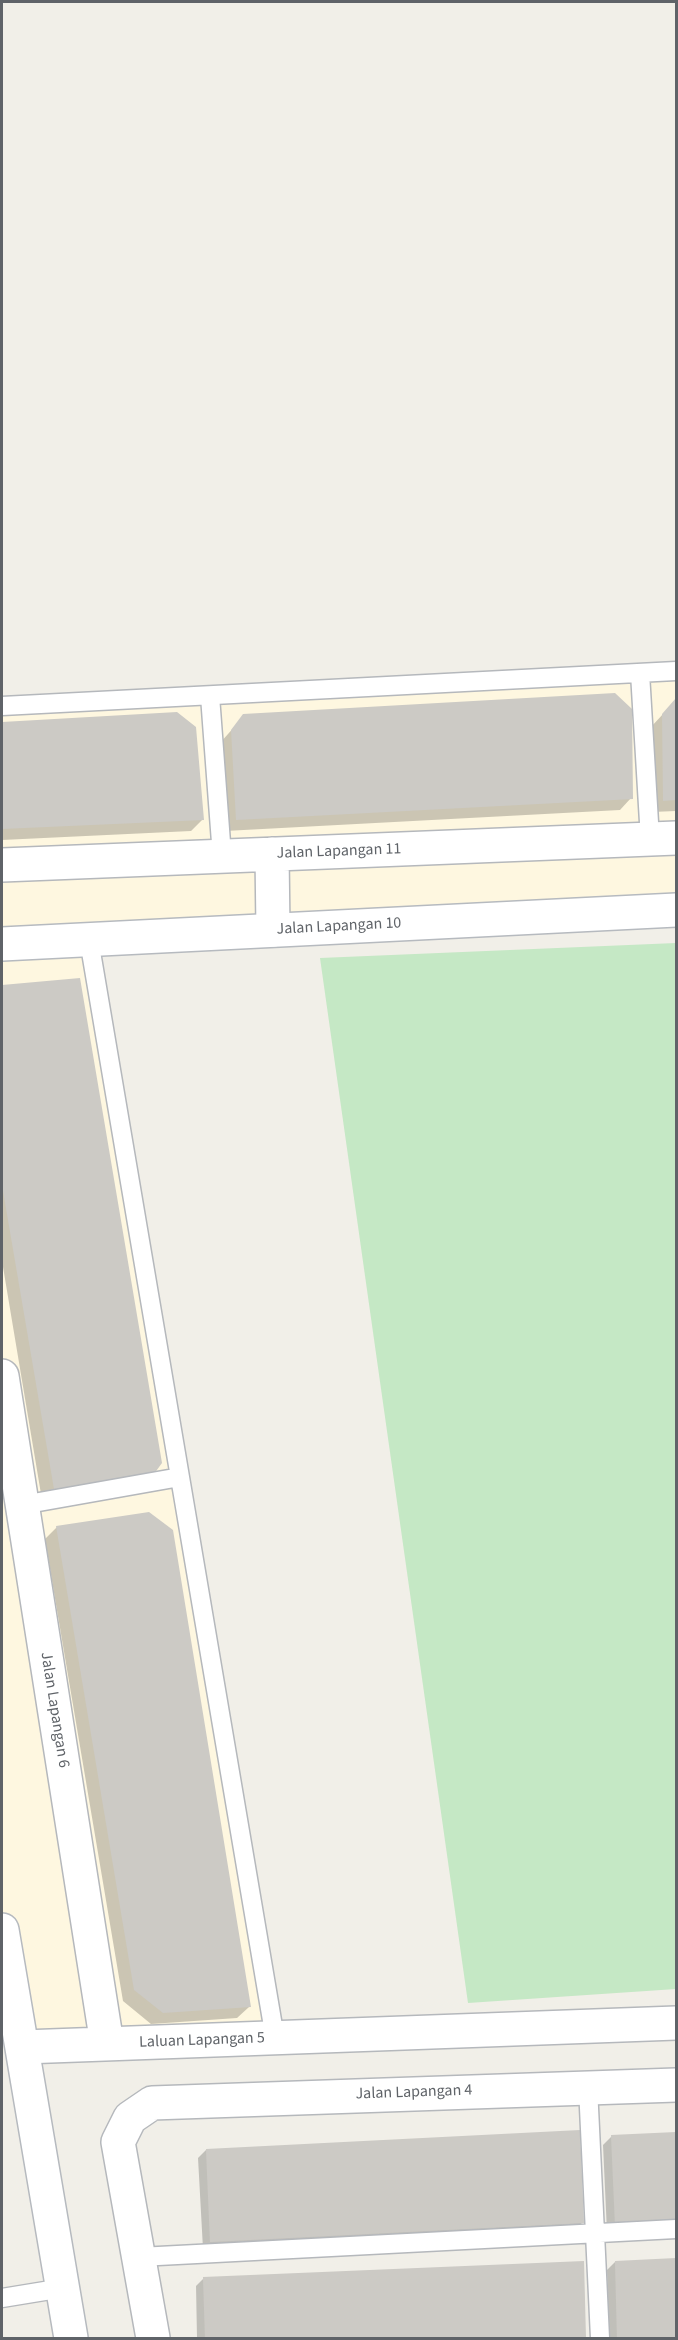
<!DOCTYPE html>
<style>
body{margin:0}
#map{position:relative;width:678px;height:2340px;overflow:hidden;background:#f1efe8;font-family:"Source Sans 3",sans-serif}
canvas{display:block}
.frame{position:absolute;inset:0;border:3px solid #5f6368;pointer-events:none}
</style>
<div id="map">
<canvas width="678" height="2340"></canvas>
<div class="frame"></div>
</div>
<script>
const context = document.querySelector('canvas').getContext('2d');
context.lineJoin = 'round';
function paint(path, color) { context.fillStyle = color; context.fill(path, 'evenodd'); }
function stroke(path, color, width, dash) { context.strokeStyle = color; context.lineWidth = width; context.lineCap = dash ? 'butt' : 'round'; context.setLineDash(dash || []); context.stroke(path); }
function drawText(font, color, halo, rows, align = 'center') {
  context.font = font + ' "Source Sans 3",sans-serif'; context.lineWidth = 4.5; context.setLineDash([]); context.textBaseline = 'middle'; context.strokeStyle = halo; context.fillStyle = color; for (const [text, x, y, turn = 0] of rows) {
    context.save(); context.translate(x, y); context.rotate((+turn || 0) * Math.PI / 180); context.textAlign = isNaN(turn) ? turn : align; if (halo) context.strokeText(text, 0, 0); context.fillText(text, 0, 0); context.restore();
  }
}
const commercial = new Path2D(`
 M676,668V910L91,941L274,2029L28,2047L2,1908V702Z`);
const green = new Path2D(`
 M676,943V1989L468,2003L320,958Z`);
const shadow = new Path2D(`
 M676,700V811L652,812L651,727Z
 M177,713L203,819L191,831L2,840V724Z
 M244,716L631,798L620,810L225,831L220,743Z
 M79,980L161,1463L43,1506L2,1261V986Z
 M57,1527L249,2007L237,2018L151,2024L123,2001L45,1539Z
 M676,2134V2229L607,2232L603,2145L611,2137Z
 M206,2150L583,2222L574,2230L203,2249L198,2158Z
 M676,2260V2338H609L607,2270L615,2262Z
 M583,2263L585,2338H197L196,2286L204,2278Z`);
const building = new Path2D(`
 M615,693L632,709L633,799L236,820L231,730L243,714Z
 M676,698V800L663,801L662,714Z
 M177,712L196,727L204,820L2,829V722Z
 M80,978L162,1463L148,1482L55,1495L2,1185V985Z
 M149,1512L173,1530L251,2007L163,2013L134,1990L56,1526Z
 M580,2130L584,2223L210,2242L206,2149Z
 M676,2132V2222L615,2225L611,2135Z
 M676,2258V2338H617L615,2261Z
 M584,2261L586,2338H205L203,2277Z`);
const lane = new Path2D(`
 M640,673L650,839
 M210,696L222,856
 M2,706L676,671
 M89,940L275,2038
 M22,1505L180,1477
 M588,2087L600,2338
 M139,2257L676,2229
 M2,2298L63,2288`);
const street = new Path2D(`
 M272,854L273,930
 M2,865L676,838
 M2,1376L107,2044
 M23,2047L676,2023
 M153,2338L118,2142L130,2118L152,2103L676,2085`);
const secondary = new Path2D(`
 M2,944L676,910
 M2,1930L71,2338`);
const streetNames = [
 ["Jalan Lapangan 11",339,852,-2],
 ["Jalan Lapangan 10",339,927,-3],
 ["Jalan Lapangan 6",54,1710,81],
 ["Laluan Lapangan 5",202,2041,-2],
 ["Jalan Lapangan 4",414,2093,-2]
];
paint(commercial, '#fef7e0');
paint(green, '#c5e8c5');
paint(shadow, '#0003');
paint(building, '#cccac5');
stroke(lane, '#b5b8bc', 21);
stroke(street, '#b5b8bc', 36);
stroke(secondary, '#b6babf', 36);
stroke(lane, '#fff', 18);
stroke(street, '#fff', 33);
stroke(secondary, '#fff', 33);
drawText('16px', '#5f6368', '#fff', streetNames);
</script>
